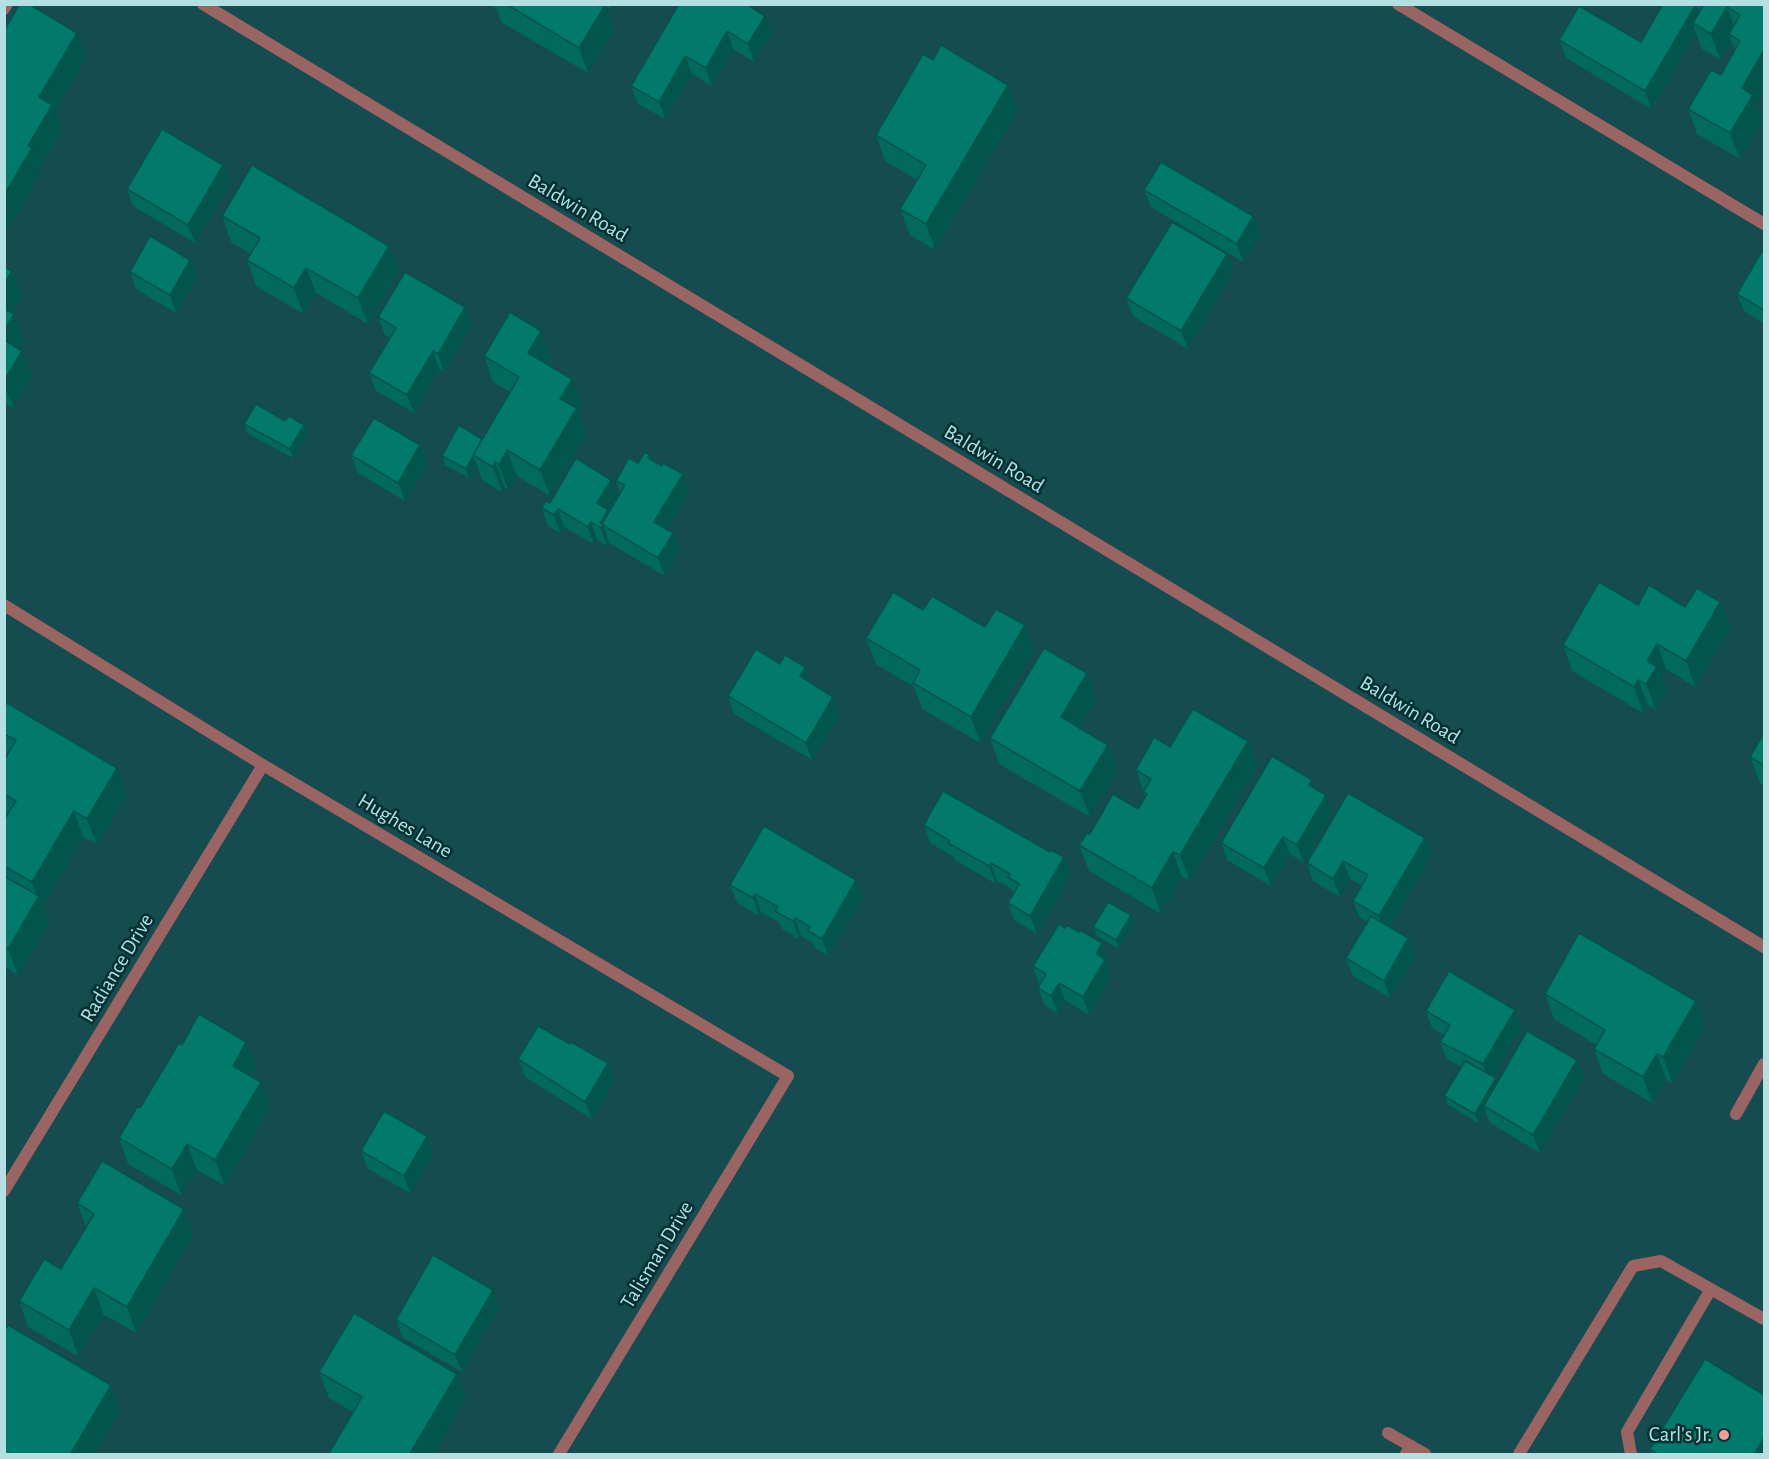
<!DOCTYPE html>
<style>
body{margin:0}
#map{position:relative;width:1769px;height:1459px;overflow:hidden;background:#144c4f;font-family:"Alegreya Sans",sans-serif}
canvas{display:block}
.frame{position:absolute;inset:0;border:6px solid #b3e0e3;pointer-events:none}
</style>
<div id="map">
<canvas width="1769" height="1459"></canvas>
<div class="frame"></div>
</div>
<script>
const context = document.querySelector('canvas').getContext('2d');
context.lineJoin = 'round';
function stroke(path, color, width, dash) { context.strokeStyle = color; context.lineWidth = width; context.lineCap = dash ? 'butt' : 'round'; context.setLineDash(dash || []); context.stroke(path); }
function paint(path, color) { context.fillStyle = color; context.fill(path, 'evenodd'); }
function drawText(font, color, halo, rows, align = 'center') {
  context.font = font + ' "Alegreya Sans",sans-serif'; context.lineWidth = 5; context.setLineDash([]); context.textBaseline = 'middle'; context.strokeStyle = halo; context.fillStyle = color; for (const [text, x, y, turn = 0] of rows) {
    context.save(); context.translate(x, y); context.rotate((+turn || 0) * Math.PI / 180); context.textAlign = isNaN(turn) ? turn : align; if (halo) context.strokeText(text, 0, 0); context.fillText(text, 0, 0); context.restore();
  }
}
const lane = new Path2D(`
 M1398,4L1764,224
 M1736,1114L1764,1064
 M1406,1454L1411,1446
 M1519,1454L1633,1266L1661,1261L1764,1319
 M1631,1454L1627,1432L1711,1289`);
const street = new Path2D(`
 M203,4L1764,947
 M4,9L7,4
 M4,605L263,765L788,1076L559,1454
 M4,1191L263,765
 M1388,1433L1425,1454`);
const wall = new Path2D(`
 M489,4H616L612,10L605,6L614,30L588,73L501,22L497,9Z
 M679,4L771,33L754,62L733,49L712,86L692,74L665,119L638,104L631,86Z
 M1663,4H1764L1756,105L1762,120L1740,159L1697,134L1688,109L1721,75L1735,50L1731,41L1720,59L1702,49L1696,33L1651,109L1566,58L1559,40L1641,42ZM1695,7L1701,10L1698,14Z
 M933,60L1008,85L1017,111L935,250L910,235L900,209L917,180L885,161L876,135Z
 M230,183L195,243L133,206L127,189Z
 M1144,190L1253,216L1260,234L1243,262L1151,207Z
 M222,216L389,246L399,271L368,324L316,293L303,314L256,286L247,260L251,254L231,242Z
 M1764,252V324L1744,311L1737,294Z
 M1227,254L1233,272L1188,349L1133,316L1126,298Z
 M190,260L197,277L176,313L136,289L130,272Z
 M4,266L22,296L12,313L14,314L23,340L18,348L22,351L32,376L13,408L4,403Z
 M465,307L472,325L444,372L439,369L414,413L376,391L369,373L390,338L385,335L378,317Z
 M484,356L550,357L546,364L581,405L578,411L586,434L550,496L517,476L508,490L505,488L502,492L482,480L477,465L469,478L445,465L442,456L482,439L510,392L493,382Z
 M285,421L304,425L307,434L293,458L247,433L244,424Z
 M420,445L427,463L405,501L358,473L351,455Z
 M650,455L652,461L689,491L667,529L680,551L665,576L609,543L607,546L597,540L594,544L564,527L560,533L548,526L542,508L550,503L611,480L618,497L620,493L616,481Z
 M1720,602L1730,628L1695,687L1666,669L1661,678L1666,693L1656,710L1648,705L1643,713L1572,671L1563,645L1638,605L1685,607Z
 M923,610L985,627L1025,625L1034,651L980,743L922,709L914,687L876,664L866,638Z
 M780,664L805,667L811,683L833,697L839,715L812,760L734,714L728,696Z
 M1096,699L1079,728L1108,745L1117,770L1090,817L999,764L990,738Z
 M4,707L127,794L97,844L83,837L43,906L49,922L18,975L4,967V820L7,816L4,814V760L7,756L4,754Z
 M1764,733V786L1760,783L1750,757Z
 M1248,741L1257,766L1190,881L1182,877L1161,914L1089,871L1079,845L1138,809L1145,797L1136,770L1170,747Z
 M1312,780L1316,789L1332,813L1304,863L1290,854L1271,886L1227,860L1221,843Z
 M924,825L1050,852L1064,857L1071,875L1037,934L1014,920L1008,903L1013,894L1012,889L997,881L996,884L955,860L954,857L930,843Z
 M1425,838L1432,855L1390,927L1415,956L1390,998L1353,976L1346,958L1367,922L1360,918L1353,901L1362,886L1350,879L1340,897L1313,881L1307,863Z
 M730,885L863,897L828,956L815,948L813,943L801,936L799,939L782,929L779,922L761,912L759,916L737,903Z
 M1135,924L1119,949L1097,936L1093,927Z
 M1109,960L1107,964L1111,977L1089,1015L1065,1000L1058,1013L1045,1006L1038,988L1040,985L1039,984L1033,966Z
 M1545,994L1705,1027L1672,1083L1666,1079L1652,1103L1603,1074L1594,1049L1596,1045L1554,1019Z
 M1426,1011L1522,1027L1493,1077L1496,1078L1497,1082L1577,1060L1584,1078L1540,1153L1490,1123L1485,1111L1479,1123L1448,1105L1444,1096L1462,1067L1447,1059L1440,1042L1444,1035L1432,1028Z
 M246,1042L256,1067L251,1076L270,1107L225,1186L197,1170L181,1195L128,1164L119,1138L140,1108L182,1045Z
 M570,1044L614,1081L592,1119L525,1077L518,1059Z
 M427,1136L433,1153L410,1193L368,1169L361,1151Z
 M77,1203L184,1209L193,1235L136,1333L103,1314L78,1356L28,1327L19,1301L61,1269L86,1227Z
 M493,1290L499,1308L462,1372L402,1337L396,1320Z
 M319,1372L457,1374L466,1399L353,1412L329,1398Z
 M1650,1449L1764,1455H1652Z`);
const shadedWall = new Path2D(`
 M610,4H616L612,10Z
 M605,5L614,30L588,73L579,48Z
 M1695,6L1702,24L1693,23L1696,33L1651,109L1645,91Z
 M1727,7L1736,32L1729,34L1731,41L1720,59L1711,34Z
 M765,16L771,33L754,62L748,44Z
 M727,31L733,49L712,86L706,68Z
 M77,33L86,58L55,112L62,131L39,169L41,174L4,236V195L28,146L39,97Z
 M1764,50V91L1756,105L1762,120L1740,159L1730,133L1742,88Z
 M685,56L692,74L665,119L659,102Z
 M1008,85L1017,111L935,250L926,224Z
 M223,165L230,183L195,243L188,225Z
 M1253,216L1260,234L1243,262L1237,244Z
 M389,246L399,271L368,324L358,298Z
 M1227,254L1233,272L1188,349L1181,331Z
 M190,260L197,277L176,313L170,295Z
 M306,268L316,293L303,314L294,288Z
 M12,271L22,296L4,326V284Z
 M465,307L472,325L444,372L438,354Z
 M14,314L23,340L9,363L4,350V330Z
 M541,331L550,357L537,379L528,353Z
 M22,351L32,376L13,408L4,385V381Z
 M433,351L439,369L414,413L407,395Z
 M572,379L581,405L578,411L586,434L550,496L540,470L560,399Z
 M304,425L307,434L293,458L290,449Z
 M420,445L427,463L405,501L398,483Z
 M507,450L517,476L508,490L499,465Z
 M473,456L477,465L469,478L466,469Z
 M495,462L505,488L502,492L493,467Z
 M683,474L689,491L661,540L654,522Z
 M611,480L618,497L603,525L609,543L607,546L601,528L597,503Z
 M558,509L564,527L560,533L554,515Z
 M591,522L597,540L594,544L588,527Z
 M673,533L680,551L665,576L658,558Z
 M1720,602L1730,628L1695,687L1686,661Z
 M1025,625L1034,651L980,743L971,717Z
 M1657,644L1666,669L1661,678L1666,693L1656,710L1646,684L1647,661Z
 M805,667L811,685L800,676Z
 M1087,673L1096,699L1070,743L1061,717Z
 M1638,680L1648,705L1643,713L1634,687Z
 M833,697L839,715L812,760L806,743Z
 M1248,741L1257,766L1190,881L1180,855Z
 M1108,745L1117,770L1090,817L1080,791Z
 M117,768L127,794L97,844L87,819Z
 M1312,780L1319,798L1309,785Z
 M1326,795L1332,813L1304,863L1297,845Z
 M74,811L83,837L43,906L49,922L18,975L8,949L38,898L32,882Z
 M1283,837L1290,854L1271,886L1264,868Z
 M1425,838L1432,855L1386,933L1379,916Z
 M1173,852L1182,877L1161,914L1152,888Z
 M1064,857L1071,875L1037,934L1030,916Z
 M1343,861L1350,879L1340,897L1333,879Z
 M991,863L997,881L996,884L989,866Z
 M856,880L863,897L828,956L822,939Z
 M755,894L761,912L759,916L753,898Z
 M1131,915L1135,924L1119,949L1116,940Z
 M795,918L801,936L799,939L793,921Z
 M1408,938L1415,956L1390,998L1384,981Z
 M1102,943L1109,960L1107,964L1111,977L1089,1015L1083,997L1096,954Z
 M1059,983L1065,1000L1058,1013L1051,996Z
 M1696,1001L1705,1027L1672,1083L1663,1057Z
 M1515,1010L1522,1027L1490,1082L1483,1064Z
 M246,1042L256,1067L242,1091L233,1066Z
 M1657,1054L1666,1079L1652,1103L1643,1077Z
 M1577,1060L1584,1078L1540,1153L1533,1135Z
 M608,1063L614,1081L592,1119L585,1102Z
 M1496,1078L1499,1087L1484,1106L1485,1111L1479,1123L1475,1114Z
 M261,1082L270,1107L225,1186L215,1160Z
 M427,1136L433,1153L410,1193L404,1176Z
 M187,1144L197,1170L181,1195L172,1169Z
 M184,1209L193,1235L136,1333L127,1307Z
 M94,1288L103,1314L78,1356L69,1330Z
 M493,1290L499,1308L462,1372L455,1355Z
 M457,1374L466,1399L433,1455H409Z
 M111,1385L120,1411L94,1455H70Z
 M1764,1437V1455H1754Z`);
const building = new Path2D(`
 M20,4H29L77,33L39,97L52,105L28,146L32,148L4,195V31Z
 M506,4H605V5L579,48Z
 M679,4H746L765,16L748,44L727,31L706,68L685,56L659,102L631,86Z
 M1663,4H1693L1695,6L1645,91L1559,40L1579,6L1641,42Z
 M1704,4H1764V50L1742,88L1753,95L1730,133L1688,109L1711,70L1721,75L1740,41L1729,34L1740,15L1727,7L1711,34L1693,23Z
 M941,45L1008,85L926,224L900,209L926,165L876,135L923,54L933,60Z
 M162,129L223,165L188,225L127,189Z
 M1161,162L1253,216L1237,244L1144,190Z
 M252,165L389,246L358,298L306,268L294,288L247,260L260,238L222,216Z
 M1172,222L1227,254L1181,331L1126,298Z
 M150,236L190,260L170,295L130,272Z
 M1762,251L1764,252V310L1737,294Z
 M4,266L12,271L4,284Z
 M405,272L465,307L438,354L433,351L407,395L369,373L396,328L378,317Z
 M4,309L14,314L4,330Z
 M510,312L541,331L528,353L572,379L560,399L577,408L540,470L507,450L499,465L495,462L493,467L473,455L519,377L484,356Z
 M4,340L22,351L4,381Z
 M256,404L285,421L289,416L304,425L290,449L244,424Z
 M374,418L420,445L398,483L351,455Z
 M459,425L482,439L473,455V456L466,469L442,456Z
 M645,452L650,455L648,458L662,466L663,463L683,474L654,522L673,533L658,558L603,525L601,528L591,522L588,527L558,509L554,515L542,508L546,501L550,503L576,458L611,480L597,503L608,510L600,523L602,524L625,485L616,481L629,458L638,463Z
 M1599,582L1638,605L1649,585L1685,607L1697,588L1720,602L1686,661L1657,644L1647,661L1657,667L1646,684L1638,680L1634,687L1563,645Z
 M893,592L923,610L932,596L985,627L996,609L1025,625L971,717L913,683L920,670L866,638Z
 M1044,648L1087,673L1061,717L1108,745L1080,791L990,738Z
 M756,649L780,664L785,655L805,667L800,676L833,697L806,743L728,696Z
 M7,703L117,768L87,819L74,811L32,882L4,866V820L16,801L4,794V760L16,740L4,734V707Z
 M1193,709L1248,741L1180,855L1173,852L1152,888L1079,845L1087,833L1090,834L1113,794L1138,809L1147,794L1143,792L1151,779L1136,770L1154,737L1170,747Z
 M1764,733V765L1750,757Z
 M1272,756L1312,780L1309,785L1326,795L1297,845L1283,837L1264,868L1221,843Z
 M943,791L1050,852L1051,850L1064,857L1030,916L1008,903L1019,884L1008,877L1010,874L991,863L989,866L948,843L950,841L924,825Z
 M1348,793L1425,838L1379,916L1353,901L1368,875L1343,861L1333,879L1307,863Z
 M764,826L856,880L822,939L808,931L810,927L795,918L793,921L775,911L778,907L755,894L753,898L730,885Z
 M4,876L39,896L8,949L4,946Z
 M1108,902L1131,915L1116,940L1093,927Z
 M1371,916L1408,938L1384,981L1346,958Z
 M1059,924L1065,928L1067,925L1079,932L1080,930L1102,943L1096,954L1105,960L1083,997L1059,983L1051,996L1038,988L1046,974L1033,966Z
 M1579,933L1696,1001L1663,1057L1657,1054L1643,1077L1594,1049L1605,1030L1545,994Z
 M1449,971L1515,1010L1483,1064L1440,1042L1450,1025L1426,1011Z
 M199,1014L246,1042L233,1066L261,1082L215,1160L187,1144L172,1169L119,1138L137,1107L140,1108L179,1043L182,1045Z
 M538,1026L570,1044L571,1042L608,1063L585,1102L518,1059Z
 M1527,1031L1577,1060L1533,1135L1484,1106Z
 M1465,1061L1496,1078L1475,1114L1444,1096Z
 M384,1111L427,1136L404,1176L361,1151Z
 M102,1161L184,1209L127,1307L94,1288L69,1330L19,1301L44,1259L61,1269L94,1214L77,1203Z
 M433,1255L493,1290L455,1355L396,1320Z
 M354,1313L457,1374L409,1455H328L362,1397L319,1372Z
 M8,1325L111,1385L70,1455H4V1367L6,1365L4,1364V1332Z
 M1705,1359L1764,1395V1437L1754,1455H1658L1650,1449Z`);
const markers = [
 [1724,1435,6,"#f59b99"]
];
const streetNames = [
 ["Baldwin Road",578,208,31],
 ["Baldwin Road",994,459,31],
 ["Baldwin Road",1410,710,31],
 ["Hughes Lane",405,826,31],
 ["Radiance Drive",117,968,-59],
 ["Talisman Drive",657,1255,-59]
];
const poiNames = [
 ["Carl's Jr.",1712,1435]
];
stroke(lane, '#9a6463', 12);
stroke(street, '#9a6463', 12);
paint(wall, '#01695d');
paint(shadedWall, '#01554c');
paint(building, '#017a6c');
stroke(building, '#01554c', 1.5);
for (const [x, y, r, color] of markers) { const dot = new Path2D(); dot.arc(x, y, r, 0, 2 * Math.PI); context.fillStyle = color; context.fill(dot); stroke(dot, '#013033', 2); }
drawText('21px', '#b3e0e3', '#013033', streetNames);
drawText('21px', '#b3e0e3', '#013033', poiNames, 'right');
</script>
